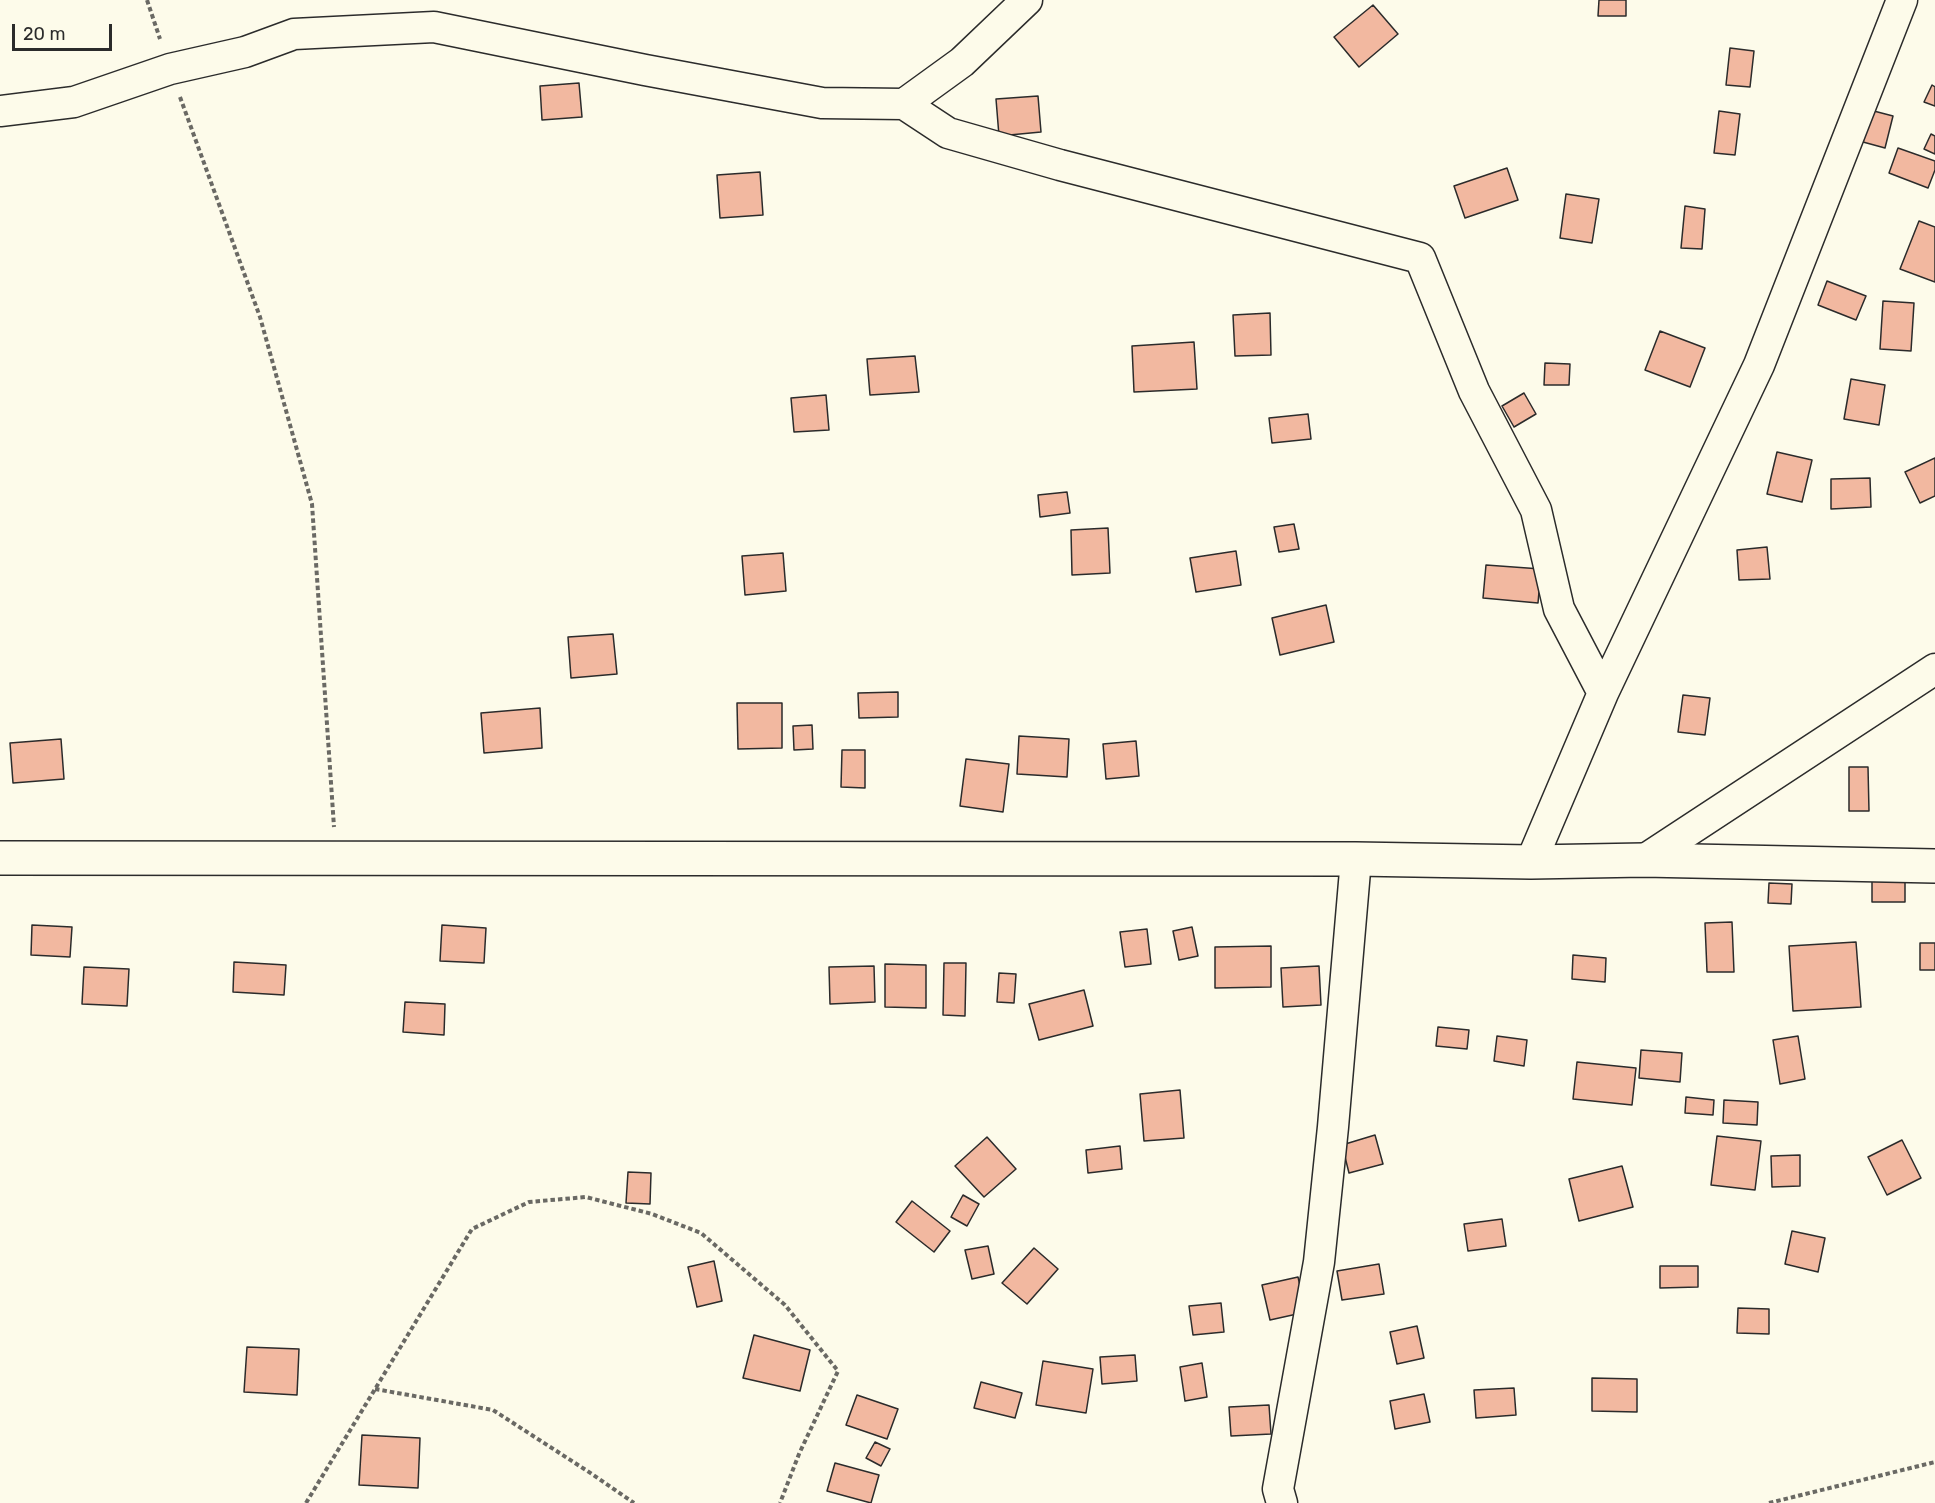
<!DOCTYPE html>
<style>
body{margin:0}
#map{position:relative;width:1935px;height:1503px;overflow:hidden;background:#fdfbea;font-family:Rubik,sans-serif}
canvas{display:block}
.scale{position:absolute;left:12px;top:24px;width:100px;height:27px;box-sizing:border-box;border:3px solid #2b2b2b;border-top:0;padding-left:8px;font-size:18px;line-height:21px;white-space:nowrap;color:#2b2b2b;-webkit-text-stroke:4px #fdfbea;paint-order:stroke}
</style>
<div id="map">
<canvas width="1935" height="1503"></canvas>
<div class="scale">20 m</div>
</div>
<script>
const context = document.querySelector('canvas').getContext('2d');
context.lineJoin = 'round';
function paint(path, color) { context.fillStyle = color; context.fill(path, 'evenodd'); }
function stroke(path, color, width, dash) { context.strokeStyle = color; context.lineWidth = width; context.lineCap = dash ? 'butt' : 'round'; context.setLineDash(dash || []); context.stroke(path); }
const building = new Path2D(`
 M1599,0H1626V16H1598Z
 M1373,5L1398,34L1359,67L1334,37Z
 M1730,48L1754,51L1750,87L1726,85Z
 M579,83L582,117L542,120L540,86Z
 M1932,85L1935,87V106L1924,102Z
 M1038,96L1041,132L999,136L996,99Z
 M1870,110L1893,116L1885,148L1863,142Z
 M1719,111L1740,114L1735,155L1714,153Z
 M1931,134L1935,136V154L1924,149Z
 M1898,148L1935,161V170L1928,188L1889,173Z
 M1507,168L1518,200L1465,218L1454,186Z
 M760,172L763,215L720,218L717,175Z
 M1566,194L1599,199L1592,243L1560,238Z
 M1685,206L1705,209L1702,249L1681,248Z
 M1919,221L1935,227V282L1900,269Z
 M1827,281L1866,296L1856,320L1818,305Z
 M1883,301L1914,303L1911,351L1880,349Z
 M1270,313L1271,355L1235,356L1233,315Z
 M1660,331L1705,348L1690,387L1645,370Z
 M1194,342L1197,389L1134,392L1132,346Z
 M915,356L919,392L870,395L867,359Z
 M1545,363L1570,364L1569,385H1544Z
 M1851,379L1885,385L1879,425L1844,419Z
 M1524,393L1536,414L1514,427L1502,406Z
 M826,395L829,430L794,432L791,398Z
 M1308,414L1311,439L1272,443L1269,418Z
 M1777,452L1812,460L1802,502L1767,494Z
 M1935,458V496L1920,503L1905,472Z
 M1870,478L1871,507L1831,509V479Z
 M1067,492L1070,513L1040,517L1038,495Z
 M1294,524L1299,549L1279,552L1274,527Z
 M1108,528L1110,573L1072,575L1071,530Z
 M1767,547L1770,579L1739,580L1737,550Z
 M1236,551L1241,585L1196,592L1190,558Z
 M783,553L786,591L745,595L742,556Z
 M1486,565L1541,569L1538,603L1483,598Z
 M1326,605L1334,642L1280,655L1272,618Z
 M613,634L617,674L571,678L568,637Z
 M898,692V717L859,718L858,693Z
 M1683,695L1710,698L1705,735L1678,732Z
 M737,703H782V748L738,749Z
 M540,708L542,748L484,753L481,713Z
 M812,725L813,749L794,750L793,726Z
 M1019,736L1069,739L1067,777L1017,774Z
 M61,739L64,779L13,783L10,743Z
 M1136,741L1139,776L1106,779L1103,744Z
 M842,750H865V788L841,787Z
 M966,759L1009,764L1003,812L960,806Z
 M1849,767H1868L1869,811H1849Z
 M1872,881H1905V902H1872Z
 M1769,883L1792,884L1791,904L1768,903Z
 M1732,922L1734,972H1707L1705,923Z
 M32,925L72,927L70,957L31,955Z
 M442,925L486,928L484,963L440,961Z
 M1192,927L1198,956L1179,960L1173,931Z
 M1147,929L1151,964L1125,967L1120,932Z
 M1856,942L1861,1007L1793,1011L1789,946Z
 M1920,943H1935V970H1920Z
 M1271,946V987L1215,988V947Z
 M1573,955L1606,958L1605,982L1572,979Z
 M234,962L286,965L284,995L233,992Z
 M944,963H966L965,1016L943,1015Z
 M885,964L926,965V1008L885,1007Z
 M874,966L875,1002L830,1004L829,967Z
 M1319,966L1321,1005L1283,1007L1281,968Z
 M84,967L129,969L127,1006L82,1004Z
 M999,973L1016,974L1014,1003L997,1002Z
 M1084,990L1093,1026L1039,1040L1029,1004Z
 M405,1002L445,1004L444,1035L403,1032Z
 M1438,1027L1469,1030L1467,1049L1436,1046Z
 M1497,1036L1527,1040L1524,1066L1494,1061Z
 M1798,1036L1805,1079L1780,1084L1773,1040Z
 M1641,1050L1682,1053L1680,1082L1639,1078Z
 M1577,1062L1636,1068L1632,1105L1573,1099Z
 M1180,1090L1184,1138L1144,1141L1140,1094Z
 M1686,1097L1714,1100L1713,1115L1685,1113Z
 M1724,1100L1758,1102L1757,1125L1723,1123Z
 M1375,1135L1383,1164L1349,1173L1342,1145Z
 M1717,1136L1761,1141L1755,1190L1711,1185Z
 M987,1137L1016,1169L984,1197L955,1166Z
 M1902,1140L1921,1178L1887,1195L1868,1157Z
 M1120,1146L1122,1169L1088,1173L1086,1150Z
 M1800,1155V1186L1772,1187L1771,1156Z
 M1622,1166L1633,1207L1579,1221L1569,1179Z
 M628,1172L651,1173L650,1204L626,1203Z
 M963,1195L979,1204L967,1226L951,1217Z
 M912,1201L950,1231L934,1252L896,1222Z
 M1502,1219L1506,1246L1468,1251L1464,1224Z
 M1792,1231L1825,1238L1818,1272L1785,1264Z
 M988,1246L994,1274L972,1279L965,1250Z
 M1034,1248L1058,1269L1027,1304L1002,1283Z
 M714,1261L722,1301L697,1307L688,1267Z
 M1379,1264L1384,1294L1342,1300L1337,1271Z
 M1660,1266H1698V1287L1660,1288Z
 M1298,1277L1306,1312L1270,1320L1262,1285Z
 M1221,1303L1224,1332L1193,1335L1189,1306Z
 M1738,1308L1769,1309V1334L1737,1333Z
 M1417,1326L1424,1358L1397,1364L1390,1332Z
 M754,1335L810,1350L800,1391L743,1378Z
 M247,1347L299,1349L297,1395L244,1392Z
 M1135,1355L1137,1381L1102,1384L1100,1357Z
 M1043,1361L1093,1369L1086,1413L1036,1405Z
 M1202,1363L1207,1397L1185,1401L1180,1367Z
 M1592,1378L1637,1379V1412L1592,1411Z
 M981,1382L1022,1393L1015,1418L974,1408Z
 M1514,1388L1516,1415L1476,1418L1474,1390Z
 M1424,1394L1430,1422L1395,1429L1390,1401Z
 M857,1395L898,1409L887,1439L846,1425Z
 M1269,1405L1271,1434L1231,1436L1229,1407Z
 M362,1435L420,1438L418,1488L359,1485Z
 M875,1442L890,1449L881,1466L866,1458Z
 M835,1463L879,1475L871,1503L827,1491Z`);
const path = new Path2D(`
 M147,0L160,39
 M180,97L260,317L312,504L334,827
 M375,1389L493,1410L592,1474L634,1503
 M306,1503L472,1229L529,1202L586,1197L652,1214L701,1233L785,1305L838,1371L799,1454L780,1503
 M1769,1503L1935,1462`);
const street = new Path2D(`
 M904,104L948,133L1060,165L1420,258L1474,391L1536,510L1559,609L1603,693
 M0,111L74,102L170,69L245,52L294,34L434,27L645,70L822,103L904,104L962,62L1027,0
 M1644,860L1935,669
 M1531,862L1603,693L1759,365L1902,0
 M1282,1503L1278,1489L1319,1262L1333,1127L1356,859`);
const secondary = new Path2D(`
 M0,858L1356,859L1531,862L1644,860L1935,866`);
paint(building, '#f2b8a0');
stroke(building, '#2b2b2b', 1.5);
stroke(street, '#2b2b2b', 33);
stroke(secondary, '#2b2b2b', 36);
stroke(path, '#6a6964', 4, [4.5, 3]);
stroke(street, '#fdfbea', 30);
stroke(secondary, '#fdfbea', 33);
</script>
